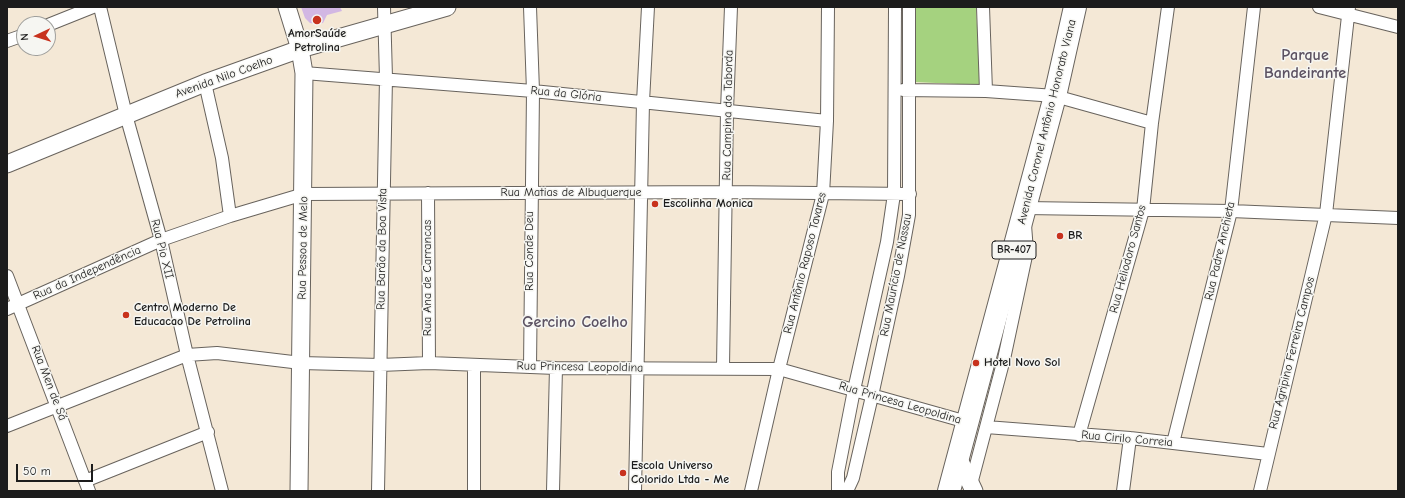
<!DOCTYPE html>
<meta charset="utf-8">
<style>
body{margin:0}
#map{position:relative;width:1405px;height:498px;overflow:hidden;background:#f4e8d6;font-family:"Comic Neue",sans-serif}
canvas{display:block}
.frame{position:absolute;inset:0;border:8px solid #1c1c1c;pointer-events:none}
.north{position:absolute;left:16px;top:16px;width:40px;height:40px;box-sizing:border-box;background:#f6f6f2;border:1px solid #9f9f9c;border-radius:50%;rotate:266deg;font-size:11px;font-weight:700;line-height:16px;text-align:center;color:#1c1c1c}
.north::after{content:'';display:block;margin:auto;width:14px;height:18px;background:#c8321e;clip-path:polygon(50% 0,100% 100%,50% 72%,0 100%)}
.scale{position:absolute;left:16px;top:464px;width:77px;height:18px;box-sizing:border-box;border:2px solid #1c1c1c;border-top:0;padding-left:5px;font-size:12px;line-height:14px;white-space:nowrap;color:#1c1c1c;-webkit-text-stroke:3px #f6f6f2;paint-order:stroke}
</style>
<div id="map">
<canvas width="1405" height="498"></canvas>
<div class="frame"></div>
<div class="north">N</div>
<div class="scale">50 m</div>
</div>
<script>
const context = document.querySelector('canvas').getContext('2d');
context.lineJoin = 'round';
function paint(path, color) { context.fillStyle = color; context.fill(path, 'evenodd'); }
function stroke(path, color, width, dash) { context.strokeStyle = color; context.lineWidth = width; context.lineCap = dash ? 'butt' : 'round'; context.setLineDash(dash || []); context.stroke(path); }
function drawText(font, color, halo, rows, align = 'center') {
  context.font = font + ' "Comic Neue",sans-serif'; context.lineWidth = 3; context.setLineDash([]); context.textBaseline = 'middle'; context.strokeStyle = halo; context.fillStyle = color; for (const [text, x, y, turn = 0] of rows) {
    context.save(); context.translate(x, y); context.rotate((+turn || 0) * Math.PI / 180); context.textAlign = isNaN(turn) ? turn : align; if (halo) context.strokeText(text, 0, 0); context.fillText(text, 0, 0); context.restore();
  }
}
const green = new Path2D(`
 M914,7H976L980,85L914,82Z`);
const building = new Path2D(`
 M301,7H340L342,11L327,15L323,23L317,24L310,23L305,18Z`);
const street = new Path2D(`
 M100,7L126,115L161,240L187,355L222,491
 M983,7L986,91
 M1319,7L1398,27
 M48,25L93,7
 M7,41L24,35
 M304,73L533,91L827,121
 M205,83L222,158L230,216
 M903,90L986,91L1055,96L1152,123
 M428,193L429,363
 M1025,208L1231,211L1398,218
 M7,276L89,491
 M7,309L161,240L230,216L304,194L726,192L910,194
 M530,367L533,91L530,7
 M723,367L727,110L731,7
 M7,426L187,355L217,353L301,363L380,365L429,363L556,368L779,369L967,422
 M986,427L1130,438L1268,454
 M1079,435L1143,210L1152,123L1168,7
 M1173,443L1231,211L1254,7
 M85,481L208,432
 M970,488L1004,359L1027,251L1025,225
 M378,491L386,78L384,7
 M474,491V365
 M553,491L556,368
 M635,491L643,102L648,7
 M751,491L779,369L823,194L827,121L828,7
 M838,491V472L854,390L887,242L894,194L895,7
 M847,491L853,478L872,396L898,276L909,215V7
 M1123,491L1130,438
 M1260,491L1326,214L1349,7`);
const secondary = new Path2D(`
 M287,7L300,49L304,73L299,491
 M7,164L205,83L300,49L447,7
 M958,457L974,491`);
const highway = new Path2D(`
 M949,491L1055,96L1075,7`);
const markers = [
 [317,20,5,"#c8321e"],
 [655,204,4,"#c8321e"],
 [1060,236,4,"#c8321e"],
 [126,315,4,"#c8321e"],
 [976,363,4,"#c8321e"],
 [623,473,4,"#c8321e"]
];
const shields = [
 [1014,250,44]
];
const shieldNames = [
 ["BR-407",1014,250]
];
const poiNames = [
 ["AmorSaúde",317,34,"center"],
 ["Petrolina",317,48,"center"],
 ["Escolinha Monica",663,204],
 ["BR",1068,236],
 ["Centro Moderno De",134,308],
 ["Educacao De Petrolina",134,322],
 ["Hotel Novo Sol",984,363],
 ["Escola Universo",631,466],
 ["Colorido Ltda - Me",631,480]
];
const streetNames = [
 ["Avenida Nilo Coelho",224,77,-20],
 ["Rua da Glória",566,94,6],
 ["Rua Campina do Taborda",728,115,-89],
 ["Avenida Coronel Antônio Honorato Viana",1047,122,-76],
 ["Rua Matias de Albuquerque",571,193],
 ["Rua Pessoa de Melo",303,248,-89],
 ["Rua Pio XII",162,249,76],
 ["Rua Barão da Boa Vista",382,249,-89],
 ["Rua Conde Deu",530,251,-90],
 ["Rua Padre Anchieta",1220,251,-77],
 ["Rua Heliodoro Santos",1128,259,-75],
 ["Rua Antônio Raposo Tavares",805,263,-76],
 ["Rua da Independência",87,273,-24],
 ["Rua Maurício de Nassau",896,275,-79],
 ["Rua Ana de Carrancas",428,278,-90],
 ["Rua Agripino Ferreira Campos",1292,353,-76],
 ["Rua Princesa Leopoldina",580,367,1],
 ["Rua Men de Sá",49,383,69],
 ["Rua Princesa Leopoldina",900,403,16],
 ["Rua Cirilo Correia",1127,439,5]
];
const districtNames = [
 ["Parque",1305,55],
 ["Bandeirante",1305,73],
 ["Gercino Coelho",575,322]
];
paint(green, '#a5d27f');
paint(building, '#d2b7e3');
stroke(street, '#68635d', 14);
stroke(secondary, '#68635d', 19);
stroke(highway, '#68635d', 24);
stroke(street, '#fff', 12);
stroke(secondary, '#fff', 17);
stroke(highway, '#fff', 22);
for (const [x, y, r, color] of markers) { const dot = new Path2D(); dot.arc(x, y, r, 0, 2 * Math.PI); context.fillStyle = color; context.fill(dot); stroke(dot, '#f6f6f2', 1.5); }
for (const [x, y, w] of shields) { const box = new Path2D(); box.roundRect(x - w / 2, y - 9, w, 18, 3); context.fillStyle = '#f6f6f2'; context.fill(box); stroke(box, '#1c1c1c', 1); }
drawText('bold 11px', '#1c1c1c', null, shieldNames);
drawText('bold 12px', '#1c1c1c', '#f6f6f2', poiNames, 'left');
drawText('12px', '#1c1c1c', '#f6f6f2', streetNames);
drawText('bold 16px', '#5c5262', '#f6f6f2', districtNames);
</script>
